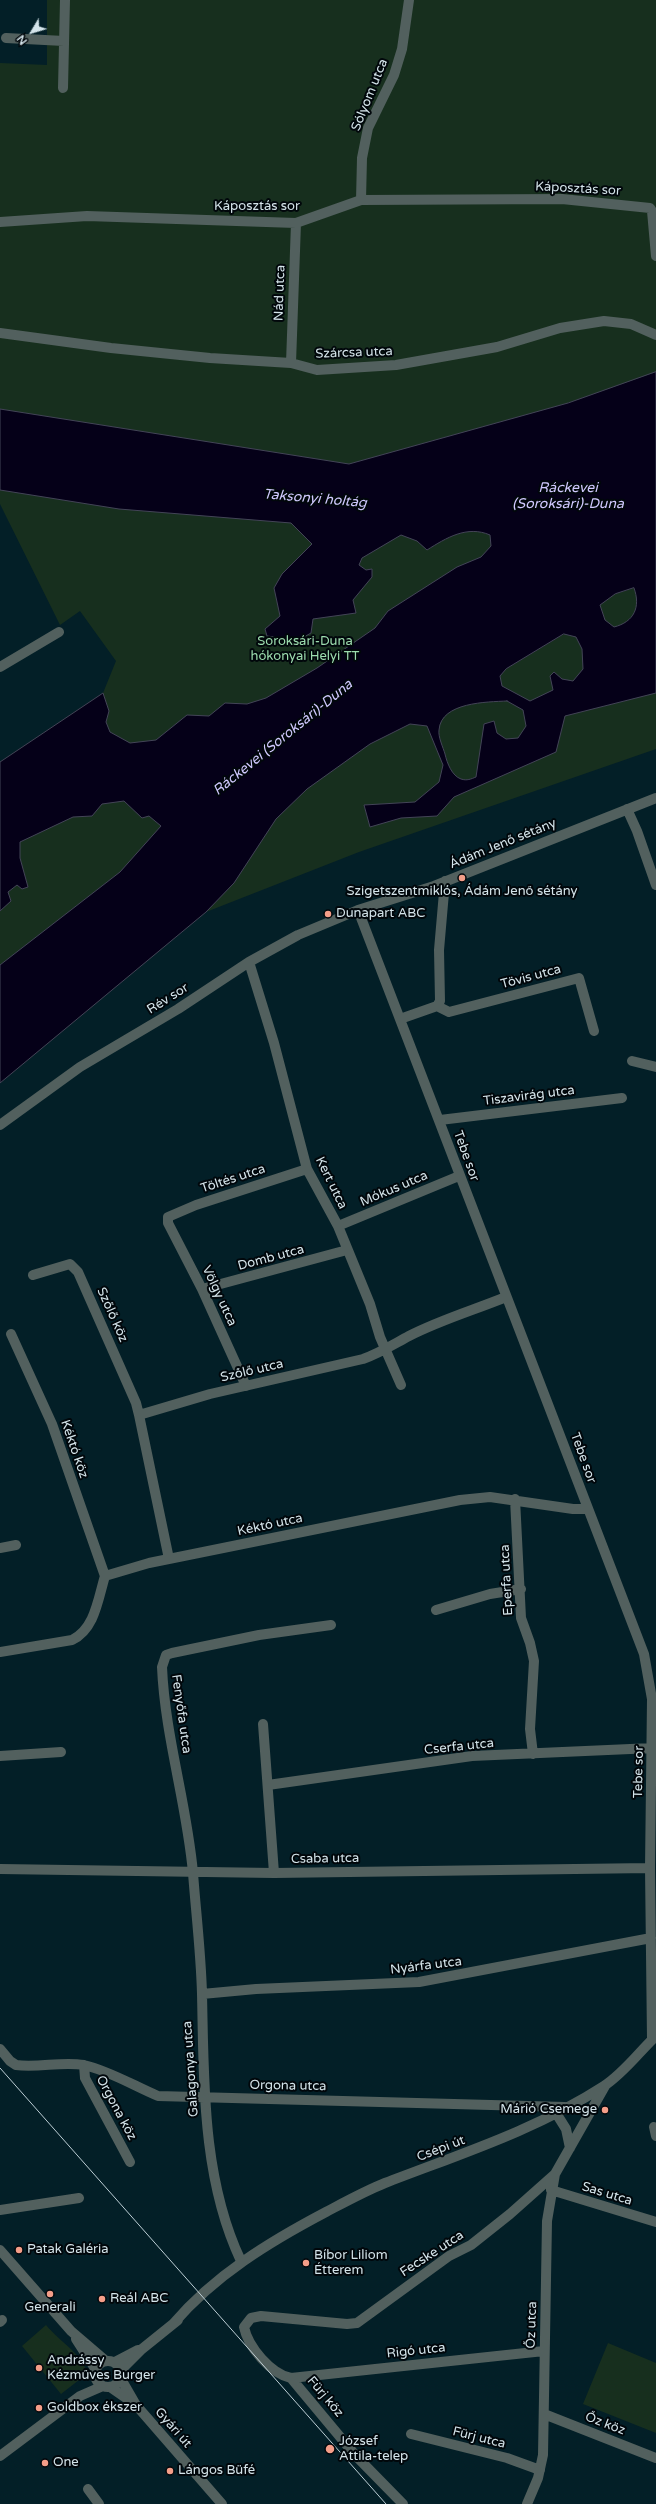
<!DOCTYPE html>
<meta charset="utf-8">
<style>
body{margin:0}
#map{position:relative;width:656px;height:2504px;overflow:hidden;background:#031f27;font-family:"Varela Round",sans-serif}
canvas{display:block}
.north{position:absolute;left:12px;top:12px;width:40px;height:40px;-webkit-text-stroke:3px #01070b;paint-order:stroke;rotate:232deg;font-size:11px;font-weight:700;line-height:16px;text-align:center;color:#d4e4ea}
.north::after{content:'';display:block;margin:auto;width:14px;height:18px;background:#d4e4ea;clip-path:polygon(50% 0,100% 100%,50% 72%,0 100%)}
</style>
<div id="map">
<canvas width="656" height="2504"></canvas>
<div class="north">N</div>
</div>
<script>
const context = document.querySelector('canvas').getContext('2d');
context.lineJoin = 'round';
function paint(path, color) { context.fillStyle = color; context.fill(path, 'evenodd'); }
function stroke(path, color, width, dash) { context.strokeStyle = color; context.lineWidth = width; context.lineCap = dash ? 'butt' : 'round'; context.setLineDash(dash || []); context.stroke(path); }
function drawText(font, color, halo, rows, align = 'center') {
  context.font = font + ' "Varela Round",sans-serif'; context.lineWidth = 4; context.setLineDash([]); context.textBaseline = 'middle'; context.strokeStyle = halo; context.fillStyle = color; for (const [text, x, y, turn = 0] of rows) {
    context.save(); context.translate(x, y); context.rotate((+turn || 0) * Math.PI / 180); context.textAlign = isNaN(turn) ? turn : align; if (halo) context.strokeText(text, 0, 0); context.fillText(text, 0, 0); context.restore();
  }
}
const green = new Path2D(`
 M47,0H656V749L359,852L206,912L0,1083V762L103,693L116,661L80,611L60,625L0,504V63L47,65Z
 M46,2325C62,2344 78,2350 88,2373L61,2394L22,2346Z
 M608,2343L656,2363V2433L583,2404Z`);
const water = new Path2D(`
 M656,372V693L565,716L556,752L454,797L437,816L401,818L370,827L364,805L415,802L439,782L443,765L427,726L410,724L370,744L307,789L276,819L234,883L206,912L0,1083V965L120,872L161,826L149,816L142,818L124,801L102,804L92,816L73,817L20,842V858L28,887L22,889L17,885L8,892L11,901L0,911V762L103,693L109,711L106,722L110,732L130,743L156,740L187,715L209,716L225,703L247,704L266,698L317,668L375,628L388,611L457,567L481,557L491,546L490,535C467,525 446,538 427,550L417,541L401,535L362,558L359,565L366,570L372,569V577L353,600L356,613L313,619L311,633L295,642L288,639L267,636L265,629L280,616L274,588L282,574L312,544L291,523L119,509L0,490V409L349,464L568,403ZM634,588C641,607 634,622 614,627L605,620L600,605L615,594ZM564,634L576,637L582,649L583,669L573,681L562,679L554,672L550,676L553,690L530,701L502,686L500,676L506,669ZM507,701L523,710L526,726L518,738L506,739L497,733L494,721L484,724L476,777C471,779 467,781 461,779C452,776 447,763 445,754C443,747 438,737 439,730C441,702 487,702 507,701Z`);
const minor = new Path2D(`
 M6,38L64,41
 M63,88L65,0
 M361,200L362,158L368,128L394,75L402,49L409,0
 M0,222L87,216L296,223L361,200L562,199L650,208L652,211L656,256
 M0,333L111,348L210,358L291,363L317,370L396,365L497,347L560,328L604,321L631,324L656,335
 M291,363L296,223
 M0,667L59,632
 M627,809L637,831L656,885
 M358,910L644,1654L652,1699L650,1868L652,2040
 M249,962L274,1043L307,1169L338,1226L370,1304L380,1337L401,1385
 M437,1006L449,1012L579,978L594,1031
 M400,1019L437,1006L440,1001L439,950L445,881
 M632,1061L656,1067
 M440,1120L622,1098
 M0,1125L80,1067L178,1009L249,962L298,935L358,910L434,886L656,798
 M338,1226L459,1176
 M33,1275L70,1264L78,1272L136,1403L139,1415
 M202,1289L347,1250
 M11,1334L52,1424L105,1576
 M246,1386L202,1289L168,1223V1217L196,1205L307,1169
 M515,1499L521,1618L530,1643L534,1661L530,1729L533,1754
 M0,1548L16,1545
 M169,1559L139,1415L210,1394L363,1359C380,1353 394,1344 409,1336C440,1320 474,1310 506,1297
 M436,1610L490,1594L521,1589
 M0,1652L72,1640C95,1629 98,1599 105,1576L149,1563L460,1500L490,1497L573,1509H588
 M263,1724L274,1873
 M0,1756L61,1752
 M268,1785L472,1756L653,1748
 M0,1869L274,1873L650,1868
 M202,1994L256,1989L419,1982L651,1938
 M0,2049L10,2061L16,2065C39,2068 62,2061 84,2065C110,2071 134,2086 158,2096L565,2107
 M84,2065L85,2078L130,2162
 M556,2113L566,2129L570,2148
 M654,2127L656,2136
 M551,2190L656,2222
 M0,2210L79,2198
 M0,2250L71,2331L106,2361
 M241,2261C202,2179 204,2082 202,1994C201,1954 196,1913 193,1873C187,1804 165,1737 162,1667L166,1655L172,1653L259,1635L331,1625
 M0,2322L2,2320
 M173,2324C215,2275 269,2242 326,2212C345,2202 365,2191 385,2183C460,2154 536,2130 604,2086C624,2073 639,2052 656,2036
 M76,2339L96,2370
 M544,2351L291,2378C271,2374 248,2347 244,2327L251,2318L261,2316L347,2324L357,2323L449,2256L471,2245L510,2214L555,2174
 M95 2374a13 13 0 1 1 26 0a13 13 0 1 1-26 0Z
 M115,2362L138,2350
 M121,2370L142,2349L178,2320
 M291,2378L356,2456L403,2504
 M121,2379L136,2405L222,2504
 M110,2387L133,2403
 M544,2414L656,2458
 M411,2434L507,2458L540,2470
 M0,2456L80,2396L103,2386
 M88,2489L99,2504
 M527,2504L538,2478L543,2455L547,2221L555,2174L605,2086`);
const tram = new Path2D(`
 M0,2068L386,2504`);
const markers = [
 [462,878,4,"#f49e89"],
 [328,914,4,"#f49e89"],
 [605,2110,4,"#f49e89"],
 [19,2250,4,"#f49e89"],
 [306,2263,4,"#f49e89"],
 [50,2294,4,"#f49e89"],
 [102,2299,4,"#f49e89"],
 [39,2368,4,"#f49e89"],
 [39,2408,4,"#f49e89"],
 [330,2449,5,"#f49e89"],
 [45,2463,4,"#f49e89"],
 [170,2471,4,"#f49e89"]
];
const streetNames = [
 ["Sólyom utca",370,95,-68],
 ["Káposztás sor",578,189,3],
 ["Káposztás sor",257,207],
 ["Nád utca",280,293,-88],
 ["Szárcsa utca",354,353,-2],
 ["Ádám Jenő sétány",503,844,-22],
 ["Tövis utca",531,977,-15],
 ["Rév sor",168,999,-32],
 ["Tiszavirág utca",529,1096,-7],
 ["Tebe sor",466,1156,70],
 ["Töltés utca",233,1179,-18],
 ["Kert utca",331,1183,64],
 ["Mókus utca",394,1189,-23],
 ["Domb utca",271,1258,-15],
 ["Völgy utca",219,1296,65],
 ["Szőlő köz",112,1315,66],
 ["Szőlő utca",252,1371,-13],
 ["Kéktó köz",74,1449,71],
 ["Tebe sor",583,1458,70],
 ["Kéktó utca",270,1525,-12],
 ["Eperfa utca",507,1580,-93],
 ["Fenyőfa utca",181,1714,82],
 ["Cserfa utca",459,1747,-6],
 ["Tebe sor",639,1772,-89],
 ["Csaba utca",325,1859,-1],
 ["Nyárfa utca",426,1966,-7],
 ["Galagonya utca",191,2069,-94],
 ["Orgona utca",288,2086,1],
 ["Orgona köz",116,2108,62],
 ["Csépi út",441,2149,-21],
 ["Sas utca",607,2194,17],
 ["Fecske utca",432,2254,-33],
 ["Őz utca",532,2325,-88],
 ["Rigó utca",416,2351,-6],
 ["Fürj köz",325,2397,50],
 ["Őz köz",605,2424,21],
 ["Gyári út",173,2428,49],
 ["Fürj utca",479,2438,14]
];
const parkNames = [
 ["Soroksári-Duna",305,642],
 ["hókonyai Helyi TT",305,657]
];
const poiNames = [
 ["Szigetszentmiklós, Ádám Jenő sétány",462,892,"center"],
 ["Dunapart ABC",336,914],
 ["Márió Csemege",597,2110,"right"],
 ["Patak Galéria",27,2250],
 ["Bíbor Liliom",314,2256],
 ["Étterem",314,2271],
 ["Reál ABC",110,2299],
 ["Generali",50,2308,"center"],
 ["Andrássy",47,2361],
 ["Kézműves Burger",47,2376],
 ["Goldbox ékszer",47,2408],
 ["József",339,2442],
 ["Attila-telep",339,2457],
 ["One",53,2463],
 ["Lángos Büfé",178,2471]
];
const waterNames = [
 ["Ráckevei",568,488],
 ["(Soroksári)-Duna",568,504],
 ["Taksonyi holtág",315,499,5],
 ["Ráckevei (Soroksári)-Duna",283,738,-39]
];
paint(green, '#172f1e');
paint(water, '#050018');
stroke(water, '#434457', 1);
stroke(minor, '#52605e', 10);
stroke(tram, '#bdced5', 1);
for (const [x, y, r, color] of markers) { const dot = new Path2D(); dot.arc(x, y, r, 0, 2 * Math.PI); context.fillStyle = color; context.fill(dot); stroke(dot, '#01070b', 1.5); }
drawText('13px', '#d4e4ea', '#01070b', streetNames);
drawText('13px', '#9dddaf', '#01070b', parkNames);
drawText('13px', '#d4e4ea', '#01070b', poiNames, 'left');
drawText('italic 14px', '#d0c9fe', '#01070b', waterNames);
</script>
